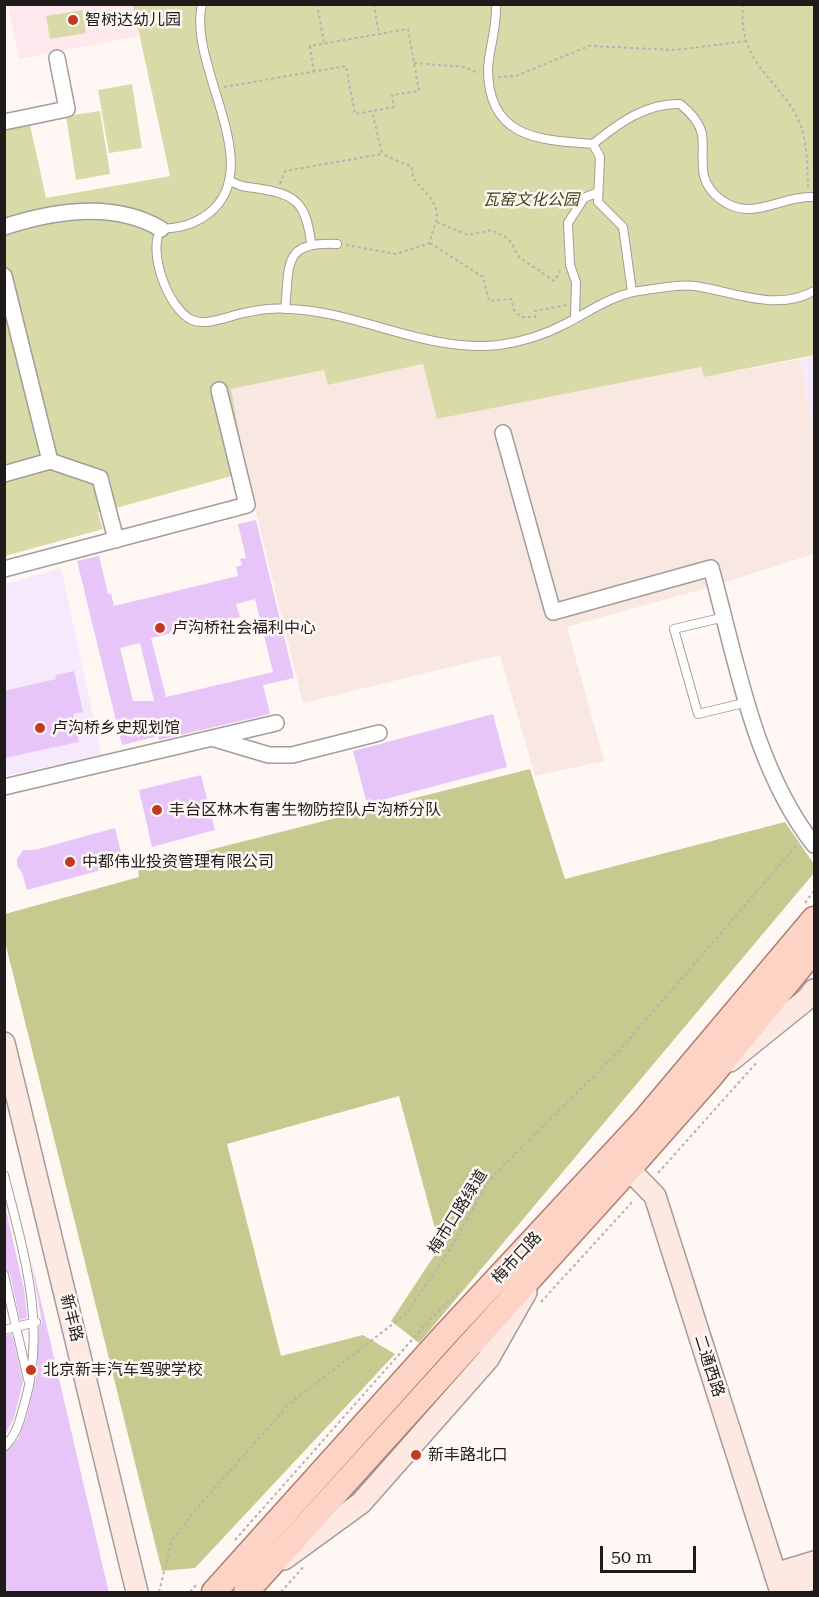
<!DOCTYPE html>
<meta charset="utf-8">
<style>
body{margin:0}
#map{position:relative;width:819px;height:1597px;overflow:hidden;background:#fef7f4;font-family:"Roboto Serif",serif}
canvas{display:block}
.frame{position:absolute;inset:0;border:6px solid #1f1b1a;pointer-events:none}
.scale{position:absolute;left:600px;top:1546px;width:96px;height:27px;box-sizing:border-box;border:3px solid #1f1b1a;border-top:0;padding-left:8px;font-size:18px;line-height:21px;white-space:nowrap;color:#1f1b1a;-webkit-text-stroke:4px #fef7f4;paint-order:stroke}
</style>
<div id="map">
<canvas width="819" height="1597"></canvas>
<div class="frame"></div>
<div class="scale">50 m</div>
</div>
<script>
const context = document.querySelector('canvas').getContext('2d');
context.lineJoin = 'round';
function paint(path, color) { context.fillStyle = color; context.fill(path, 'evenodd'); }
function stroke(path, color, width, dash) { context.strokeStyle = color; context.lineWidth = width; context.lineCap = dash ? 'butt' : 'round'; context.setLineDash(dash || []); context.stroke(path); }
function drawText(font, color, halo, rows, align = 'center') {
  context.font = font + ' "Roboto Serif","Noto Sans SC",serif'; context.lineWidth = 5; context.setLineDash([]); context.textBaseline = 'middle'; context.strokeStyle = halo; context.fillStyle = color; for (const [text, x, y, turn = 0] of rows) {
    context.save(); context.translate(x, y); context.rotate((+turn || 0) * Math.PI / 180); context.textAlign = isNaN(turn) ? turn : align; if (halo) context.strokeText(text, 0, 0); context.fillText(text, 0, 0); context.restore();
  }
}
const commercial = new Path2D(`
 M814,355V432L800,359Z
 M61,568L102,756L5,776V584Z`);
const built = new Path2D(`
 M800,359L814,432V554L703,589L567,627L604,761L535,776L500,655L303,703L246,472L230,389L325,370L329,385L424,364L437,419L701,367L704,377Z`);
const education = new Path2D(`
 M8,5H133L139,36L19,59Z`);
const green = new Path2D(`
 M133,5H814V355L704,377L701,367L437,419L423,364L328,385L324,370L231,389L246,472L98,513L103,529L5,556L4,131L30,125L46,198L170,176Z
 M82,10L86,33L50,39L46,16Z
 M132,84L142,148L109,153L98,90Z
 M100,111L110,174L76,180L66,116Z`);
const forest = new Path2D(`
 M530,769L565,879L785,822L814,864V873L419,1343L391,1321L440,1247L399,1096L227,1144L281,1356L363,1335L395,1354L195,1568L162,1571L5,942V914L139,877L138,868Z`);
const building = new Path2D(`
 M256,520L294,678L263,685L270,714L159,740L158,736L122,745L77,561L99,556L108,594L111,593L114,606L238,576L236,567L242,565L240,559L246,558L238,524ZM255,599L273,672L166,697L151,638L240,617L236,604ZM140,643L154,701H133L120,648Z
 M74,671L83,712L73,714L79,742L4,758V691L56,679L55,675Z
 M493,714L507,767L367,804L353,751Z
 M201,775L215,830L152,847L139,790Z
 M115,828L124,864L27,890L22,873L17,866V859L23,850H35Z
 M4,1201L24,1289L27,1318L20,1320L10,1274L4,1269Z
 M31,1259L109,1593H4V1453L18,1439L27,1416L37,1374L39,1327L42,1323Z
 M12,1334L23,1382L14,1418L4,1437V1336Z`);
const path = new Path2D(`
 M317,4L324,43
 M374,4L379,34
 M743,4C738,61 772,73 796,115C808,138 807,163 808,188
 M414,63L464,67L478,73
 M498,77L516,76L589,46L676,50L746,41
 M224,87L346,66L355,114L394,107L392,95L419,91L408,29L310,46L314,73
 M280,184L285,171L382,154L372,111
 M437,222L468,235L492,230L509,239L519,257L554,281L560,271
 M430,243L483,277L489,301L511,299L514,310L521,317H535V311L567,305
 M346,245L396,254L430,243C431,235 433,231 435,224C443,204 423,192 413,178L412,167L382,154
 M805,903L814,891
 M658,1173L758,1061
 M541,1302L634,1200
 M235,1540L426,1324L460,1290
 M159,1592L172,1540L197,1508L290,1403L406,1314L451,1248L489,1180L619,1051L798,844
 M190,1592L196,1585
 M281,1592L305,1565`);
const lane = new Path2D(`
 M202,4C187,66 269,167 208,214C193,225 179,228 161,229C147,251 168,309 192,320C207,327 233,314 249,312C262,309 277,308 290,309C360,312 427,353 499,345C520,342 544,335 563,325C591,311 614,293 646,290C661,288 680,284 695,286C734,292 777,312 814,291
 M496,4C497,29 489,48 488,69C488,139 540,140 593,144C619,123 646,103 680,104C690,112 699,121 702,134C704,147 701,163 704,176C709,195 730,210 750,209C772,208 790,196 814,197
 M593,144L600,157L598,202L623,227L632,292
 M229,180C238,186 245,187 255,188C296,194 306,202 311,243
 M285,309C290,264 282,241 337,244
 M575,318L576,282L570,265L568,223L584,198L598,192
 M725,617L674,629L698,714L748,702
 M4,1175C23,1250 47,1325 25,1402C20,1419 18,1433 4,1447
 M4,1275L28,1379
 M4,1330L36,1322`);
const street = new Path2D(`
 M4,122L67,109L57,58
 M4,227C53,211 114,201 161,229
 M4,276L50,461L100,478L116,540
 M503,433L553,612L711,568C737,662 753,766 814,845
 M4,474L50,461
 M4,569L247,505L219,390
 M215,739L269,755H292L379,733
 M4,787L276,723`);
const secondary = new Path2D(`
 M4,1043L137,1592
 M730,1061L807,999L814,990
 M617,1157L655,1196L781,1592
 M284,1559L361,1503L488,1359L526,1292
 M775,1574L814,1562
 M782,1592L814,1578`);
const primary = new Path2D(`
 M214,1592L444,1336L643,1122L814,919
 M246,1592L629,1169L711,1076L814,950`);
const markers = [
 [73,20,6,"#c43822"],
 [160,628,6,"#c43822"],
 [40,728,6,"#c43822"],
 [157,810,6,"#c43822"],
 [70,862,6,"#c43822"],
 [31,1370,6,"#c43822"],
 [416,1455,6,"#c43822"]
];
const poiNames = [
 ["智树达幼儿园",85,20],
 ["卢沟桥社会福利中心",172,628],
 ["卢沟桥乡史规划馆",52,728],
 ["丰台区林木有害生物防控队卢沟桥分队",169,810],
 ["中都伟业投资管理有限公司",82,862],
 ["北京新丰汽车驾驶学校",43,1370],
 ["新丰路北口",428,1455]
];
const parkNames = [
 ["瓦窑文化公园",531,200]
];
const streetNames = [
 ["梅市口路绿道",458,1212,-58],
 ["梅市口路",517,1258,-47],
 ["新丰路",71,1318,76],
 ["二通西路",709,1366,72]
];
paint(commercial, '#f7e9fc');
paint(built, '#f9e8e1');
paint(education, '#fee8ed');
paint(green, '#d8dba7');
paint(forest, '#c7ca8f');
paint(building, '#e8c5f9');
stroke(lane, '#a49c99', 10);
stroke(street, '#a49c99', 18);
stroke(secondary, '#a49c99', 24);
stroke(primary, '#ad7f70', 27);
stroke(path, '#b8b2b0', 2, [3, 3]);
stroke(lane, '#fff', 8);
stroke(street, '#fff', 15);
stroke(secondary, '#fee9e2', 21);
stroke(primary, '#fcd3c5', 24);
for (const [x, y, r, color] of markers) { const dot = new Path2D(); dot.arc(x, y, r, 0, 2 * Math.PI); context.fillStyle = color; context.fill(dot); stroke(dot, '#fef7f4', 2); }
drawText('16px', '#1f1b1a', '#fef7f4', poiNames, 'left');
drawText('italic 16px', '#424416', '#fef7f4', parkNames);
drawText('16px', '#1f1b1a', '#fef7f4', streetNames);
</script>
